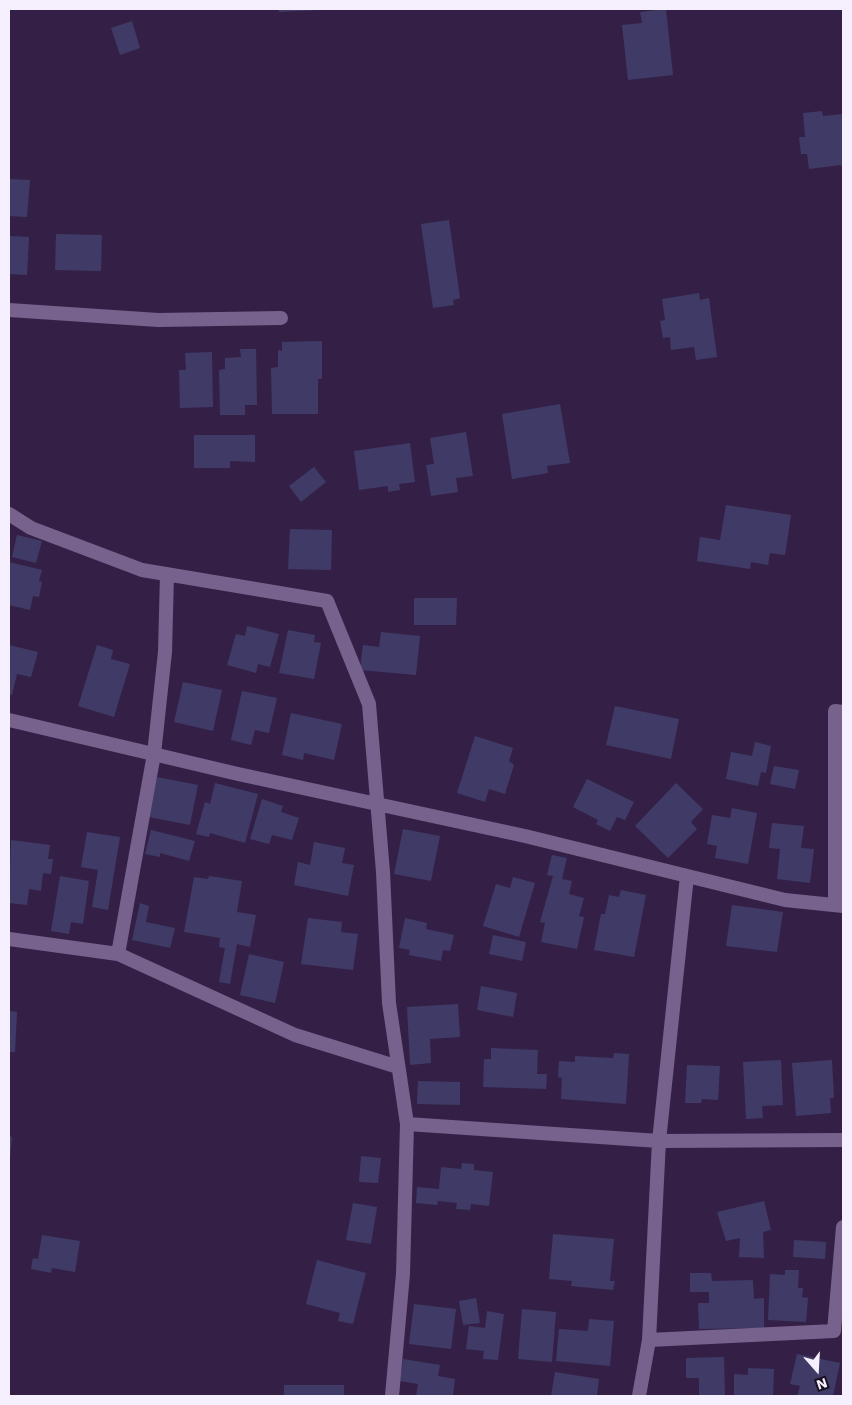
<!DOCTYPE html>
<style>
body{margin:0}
#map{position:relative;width:852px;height:1405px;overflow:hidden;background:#342047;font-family:"Work Sans",sans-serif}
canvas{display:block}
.frame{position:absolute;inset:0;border:10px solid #f6effe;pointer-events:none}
.north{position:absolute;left:792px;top:1345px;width:50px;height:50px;-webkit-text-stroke:4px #180f20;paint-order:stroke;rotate:161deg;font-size:14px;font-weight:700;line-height:20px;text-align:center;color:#f6effe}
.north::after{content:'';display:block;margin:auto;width:18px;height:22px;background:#f6effe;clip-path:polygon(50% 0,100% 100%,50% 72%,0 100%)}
</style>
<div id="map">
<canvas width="852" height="1405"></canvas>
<div class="frame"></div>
<div class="north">N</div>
</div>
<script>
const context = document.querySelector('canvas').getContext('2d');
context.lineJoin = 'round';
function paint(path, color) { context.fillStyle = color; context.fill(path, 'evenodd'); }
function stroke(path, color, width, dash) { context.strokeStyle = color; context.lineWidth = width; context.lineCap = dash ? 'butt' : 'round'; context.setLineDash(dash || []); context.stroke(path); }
const building = new Path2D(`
 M279,9H320V10L279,12Z
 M666,9L673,75L628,80L622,25L642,23L640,12Z
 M132,21L140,48L120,55L111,28Z
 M822,111L823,116L843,114V171L841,165L809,169L807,154H801L799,137H805L803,113Z
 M9,179L30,180L27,217L9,216Z
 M449,220L460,298L453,300L454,305L433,308L421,224Z
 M56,234L102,235L101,271L55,270Z
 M9,236L29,237L27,275L9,274Z
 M699,293L700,300L709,298L717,357L696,360L694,347L671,350L670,337L663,338L660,321L665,320L662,299Z
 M322,341V379H318V414H272L271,368L278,367V350L282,351V342Z
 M240,349H256L257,405H245V415H220L219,370L225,369V358L241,357Z
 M212,352L213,407L180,408L179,370H186L185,353Z
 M560,404L570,463L547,466L548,473L512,479L502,414Z
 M466,432L473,476L456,478L458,492L431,496L426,465L434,464L430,438Z
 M194,435H255V462L230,461V468H194Z
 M410,443L415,482L399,484L400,490L388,492V486L359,490L354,451Z
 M314,467L326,482L301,502L289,486Z
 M726,505L791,515L785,555L770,553L768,565L751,562L750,569L697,561L700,537L720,540Z
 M290,529L332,530L331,570L288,569Z
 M17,535L42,541L36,563L12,557Z
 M9,562L42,570L39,581L42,582L39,597L33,596L30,610L9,605Z
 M414,598H457L456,625H414Z
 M247,626L279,634L270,667L258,664L256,673L227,665L236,634L245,636Z
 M288,630L315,635L314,642L321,643L314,679L279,673Z
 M381,632L420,636L416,675L360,670L363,645L379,647Z
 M9,645L38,652L31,677L17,674L12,695L9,694Z
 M97,645L113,650L111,659L130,664L114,717L78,706Z
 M183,682L222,690L213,731L174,722Z
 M242,691L277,698L269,733L255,730L251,745L231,740Z
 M615,706L679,719L671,759L606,745Z
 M291,713L342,724L334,760L304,753L303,760L282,755Z
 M475,736L513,748L509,761L514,765L505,794L489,789L485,802L457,793Z
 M755,742L771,746L766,773L761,772L758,786L726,779L731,752L752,756Z
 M774,766L799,770L795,789L770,784Z
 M157,777L198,785L190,825L149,817Z
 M587,779L634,802L625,820L617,817L610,831L596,824L598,820L573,807Z
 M215,783L258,794L245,843L210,833L209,837L196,834L205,802L210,804Z
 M676,783L703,809L691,822L697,829L668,858L635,826Z
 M262,799L283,806L281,812L299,818L292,840L272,835L269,844L250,839Z
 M732,808L757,813L748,864L715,858L717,846L707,844L712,815L730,818Z
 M772,823L804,826L801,848L814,849L810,883L777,879L780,849L769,848Z
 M403,829L440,836L431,881L394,874Z
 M151,830L195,841L189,861L160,853V857L145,854Z
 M87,832L120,837L108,910L92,907L98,870L81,867Z
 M11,840L50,845L48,859H53L51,874L43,873L41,891L29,889L27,905L9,903Z
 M314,842L345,848L342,863L354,865L348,896L294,885L298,862L310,865Z
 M552,855L567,858L562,879L572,881L569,894L584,898L579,916L584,917L577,949L541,942L545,923L540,922L553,876L547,875Z
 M60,876L89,881L83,924L71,922L69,934L51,931Z
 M209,876L242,881L237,912L256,915L250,947L237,944L230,984L219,982L225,948L219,947L220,938L184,932L194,877L208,879Z
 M513,877L535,883L519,937L483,926L496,884L510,888Z
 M621,890L646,895L634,957L594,950L601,914H605L609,895L619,897Z
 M140,903L149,906L146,922L175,928L170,948L132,940Z
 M732,905L783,912L777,952L726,946Z
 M308,918L342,922L341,932L358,934L353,970L301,964Z
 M405,918L427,923L426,929L454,935L450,951L443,950L441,961L409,955L410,950L399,948Z
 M493,935L526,942L522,961L489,954Z
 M249,954L284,962L275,1003L240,995Z
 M481,986L517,993L513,1017L477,1010Z
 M458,1004L460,1037L430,1039L431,1063L410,1065L407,1007Z
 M9,1011L17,1012L15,1052H9Z
 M491,1048L538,1050L537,1074H547L546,1089L483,1087L484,1059H491Z
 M614,1053L629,1054L626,1104L561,1099L562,1078L558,1077L559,1061L575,1062V1056L613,1058Z
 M781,1060L783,1105L762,1106L763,1118L746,1119L743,1062Z
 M832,1060L834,1098H830L831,1113L796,1116L792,1063Z
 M687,1065L720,1066L718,1100L702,1099L701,1103H685Z
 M418,1081L460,1082V1105L417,1104Z
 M9,1136L12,1137L10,1158H9Z
 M361,1156L381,1158L378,1183L359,1182Z
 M462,1163L474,1164V1170L493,1172L489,1206L471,1204L470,1210L456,1209L457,1203L438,1201L437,1205L416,1203L417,1187L439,1189L441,1167L461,1169Z
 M764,1201L771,1230L763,1232L764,1258L739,1257L740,1238L726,1241L717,1212Z
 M353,1203L377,1207L371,1244L346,1240Z
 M553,1234L614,1239L610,1281H615L613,1290L571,1286L572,1281L549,1279Z
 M42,1235L80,1241L75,1272L52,1268L51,1273L31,1269L33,1258L38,1259Z
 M794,1240L826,1242L825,1259L793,1257Z
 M317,1260L366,1273L353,1324L338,1321L340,1313L306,1304Z
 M785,1270H799L798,1288H803L802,1297L808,1298L806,1322L768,1320L770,1274L785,1275Z
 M690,1273H711L712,1281L753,1280L754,1299L764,1298V1328L699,1329L698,1303H709V1292H690Z
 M476,1298L480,1323L463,1325L459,1301Z
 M414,1304L456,1309L451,1349L409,1344Z
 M522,1309L556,1312L552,1362L518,1359Z
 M487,1311L504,1314L498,1360L483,1359L484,1351L466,1349L469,1326L485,1328Z
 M589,1319L614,1321L610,1366L556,1361L559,1329L588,1331Z
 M797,1354L840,1363L833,1396H797L800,1386L790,1384Z
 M724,1357L725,1396H699V1378H686V1358Z
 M403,1359L440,1365L438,1376L455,1379L453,1396H416L418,1384L400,1381Z
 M748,1368L774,1369L773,1396L734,1395V1374L748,1375Z
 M555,1372L599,1379L597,1396H551Z
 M284,1385H344V1396H284Z`);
const minor = new Path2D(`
 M9,310L158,320L281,318
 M9,514L31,528L142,570L327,601L369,704L383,872L389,1003L407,1124L403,1274L392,1396
 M9,720L238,774L525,836L785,900L843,906
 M835,905V711L843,712
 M9,939L118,954L295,1035L398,1067
 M118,954L154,754L165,652L167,574
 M407,1124L659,1141L843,1140
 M649,1340L834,1331L843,1227
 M639,1396L649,1340L659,1141L687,876`);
paint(building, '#3f3b66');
stroke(minor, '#77628d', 14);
</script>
